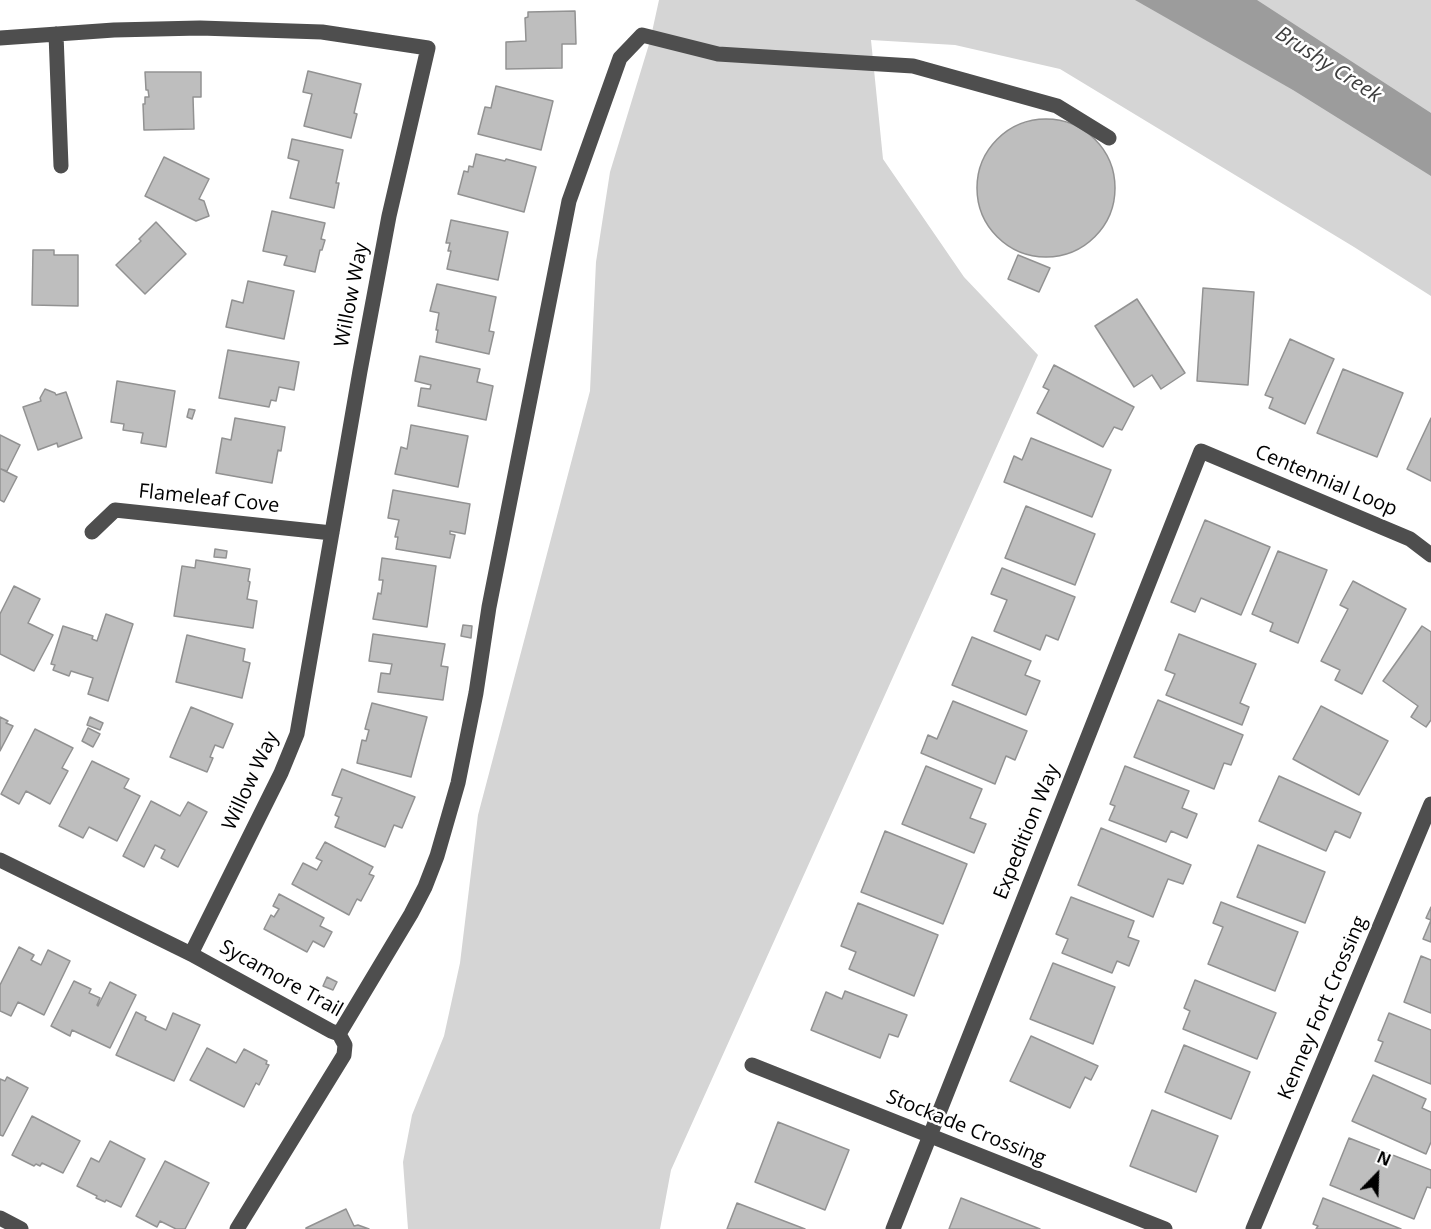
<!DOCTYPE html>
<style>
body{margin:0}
#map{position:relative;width:1431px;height:1229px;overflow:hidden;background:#fff;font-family:"Open Sans",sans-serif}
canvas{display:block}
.north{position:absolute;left:1347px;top:1145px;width:60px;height:60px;-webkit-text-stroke:4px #fff;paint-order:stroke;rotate:23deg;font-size:16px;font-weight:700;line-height:24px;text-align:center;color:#000}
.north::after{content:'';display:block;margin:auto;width:21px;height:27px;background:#000;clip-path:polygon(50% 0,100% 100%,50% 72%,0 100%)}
</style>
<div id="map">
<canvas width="1431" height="1229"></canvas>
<div class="north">N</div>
</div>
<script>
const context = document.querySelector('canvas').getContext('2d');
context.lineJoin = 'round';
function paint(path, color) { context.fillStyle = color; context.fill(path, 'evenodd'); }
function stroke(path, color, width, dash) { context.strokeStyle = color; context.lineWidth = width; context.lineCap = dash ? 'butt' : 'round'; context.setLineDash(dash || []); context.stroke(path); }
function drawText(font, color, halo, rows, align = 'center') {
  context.font = font + ' "Open Sans",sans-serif'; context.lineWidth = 5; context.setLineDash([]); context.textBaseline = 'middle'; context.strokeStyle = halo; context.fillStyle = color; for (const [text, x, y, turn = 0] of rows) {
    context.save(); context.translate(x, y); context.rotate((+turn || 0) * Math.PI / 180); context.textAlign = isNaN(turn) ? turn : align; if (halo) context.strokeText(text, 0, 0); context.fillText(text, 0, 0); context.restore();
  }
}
const green = new Path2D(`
 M659,0H1431V296L1354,247L1060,69L955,45L871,40L883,159L964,277L1038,355L671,1170L660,1229H408L403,1162L412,1115L444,1036L460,963L478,815L590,391L596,262L610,172L650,41Z`);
const water = new Path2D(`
 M1135,0H1257L1431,113V176L1293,90Z`);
const building = new Path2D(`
 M575,11L576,44H562V68L506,69V42L526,41L525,18L528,17V12Z
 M308,71L361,84L354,113L357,114L351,138L304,126L312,94L303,92Z
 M145,72H201V97H193L194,129L144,130L143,104H145V97H149L148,90H146Z
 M496,86L553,101L541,150L478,134L485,107L491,108Z
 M977 188a69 69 0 1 1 138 0a69 69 0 1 1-138 0Z
 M292,139L343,150L336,183H339L334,208L290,198L299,161L288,158Z
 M476,154L505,161L506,159L536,167L524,212L458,194L464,171L468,172L469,166L473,167Z
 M164,157L209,179L199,199L204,201L209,216L196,221L145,196Z
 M272,211L325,223L321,239L325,240L322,250H320L315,272L284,265L287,256L263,251Z
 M451,220L508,232L498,280L447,269L451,251H448L450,243H446Z
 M156,222L186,254L145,294L116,265L141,241L139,239Z
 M33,250H54V255H78V306L32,305Z
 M1018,255L1050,268L1039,292L1008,279Z
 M248,281L294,291L284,339L226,327L232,300L243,303Z
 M437,284L496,297L489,331L494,332L489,354L436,342L438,330H436L439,313L430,311Z
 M1203,288L1254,292L1248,385L1197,381Z
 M1137,299L1185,373L1161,389L1152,375L1134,387L1095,326Z
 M1290,339L1334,359L1305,424L1269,408L1273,398L1265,395Z
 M228,350L299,362L294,390L279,387L276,401L271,400L269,407L219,398Z
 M420,356L480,369L477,382L493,386L486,420L418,406L421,388L430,389L431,385L415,381Z
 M1054,365L1134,407L1122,430L1114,427L1103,447L1037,413L1049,390L1043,387Z
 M1343,369L1403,393L1377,457L1317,433Z
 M117,381L175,391L166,447L141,443L143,433L123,430L124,424L111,422Z
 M45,389L55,393L56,395L66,392L82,438L58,447L57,443L38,450L23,407L41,401L40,398Z
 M189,409L195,410L192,419L187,417Z
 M235,418L285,427L281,451L278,450L272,483L216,473L222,438L231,440Z
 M1431,418V481L1407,469Z
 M411,425L468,436L458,487L395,474L401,447L407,449Z
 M0,435L20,445L7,471L1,469L17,477L4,502L0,500Z
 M1031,438L1111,470L1092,517L1004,482L1014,456L1022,460Z
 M393,490L470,504L465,534L450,531V534L455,535L450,558L396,549L398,537H395L399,520L388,518Z
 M1026,506L1095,534L1075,585L1005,558Z
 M1205,520L1270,547L1241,615L1201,598L1195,612L1171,602Z
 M215,549L227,551L226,558L214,557Z
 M1278,551L1327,570L1298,643L1270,631L1273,623L1252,614Z
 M382,558L436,566L427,627L373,619L378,593L381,594L383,580H379Z
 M196,560L250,569L248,581L250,582L247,599L257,601L253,628L174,616L182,566L195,568Z
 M1002,568L1075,597L1058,640L1046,635L1040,650L994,631L1007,600L991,594Z
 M1353,581L1406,609L1362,694L1335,680L1340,670L1321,661L1348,609L1340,605Z
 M14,586L40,599L28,623L53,635L34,671L0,654V614Z
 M106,614L133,624L108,701L88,694L93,678L71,671L69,676L53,670L55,665L51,664L63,626L93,636L92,639L97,641Z
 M463,625L472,626L471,638L461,636Z
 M1422,626L1431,632V720L1426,727L1411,717L1418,706L1383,681Z
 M373,634L445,644L441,666L448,667L443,700L378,692L381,673L390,674L392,664L369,661Z
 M1179,634L1256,664L1240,703L1249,707L1242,725L1166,695L1175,674L1165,670Z
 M187,635L245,649L243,661L250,663L242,698L176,682Z
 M972,637L1031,661L1025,675L1040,681L1026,715L952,685Z
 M1158,700L1243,735L1231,765L1224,763L1214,789L1134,757Z
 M953,701L1027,731L1015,760L1006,756L995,784L921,753L928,735L937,739Z
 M372,703L427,717L411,777L357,763L362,740L366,741L369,730L365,729Z
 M1321,706L1388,741L1359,795L1293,759Z
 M191,707L233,724L223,748L215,745L210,757L213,758L207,772L170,757Z
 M0,717L8,721L6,723L13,726L0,751Z
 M90,717L103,723L100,730L87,725Z
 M88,728L100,734L93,747L82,741Z
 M35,729L73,748L62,768L68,771L50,804L26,791L19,804L1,794Z
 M92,761L129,779L124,788L140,796L117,841L89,827L83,838L59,826Z
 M926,766L982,789L970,818L986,824L974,853L902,824Z
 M1125,766L1189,791L1182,808L1197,814L1187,838L1171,831L1166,842L1109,820L1115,806L1110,804Z
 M342,769L415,797L402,828L394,825L385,847L335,827L339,817L335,815L342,798L332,795Z
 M1279,776L1361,813L1350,838L1335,831L1326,851L1259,821Z
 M151,801L180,816L188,802L207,812L178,867L161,858L165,850L155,845L144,867L123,856Z
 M1101,828L1191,865L1183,884L1168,879L1153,917L1078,885Z
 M885,831L967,864L943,924L861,892Z
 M325,842L373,867L369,874L374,876L361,901L357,899L349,915L292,884L303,863L317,870L322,861L316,858Z
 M1258,845L1325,872L1305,923L1237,897Z
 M279,894L324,918L320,926L332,932L324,947L313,941L307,952L264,929L271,915L274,917L279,909L273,906Z
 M1071,897L1134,921L1128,937L1139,941L1129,966L1117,961L1112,973L1062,953L1068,939L1056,934Z
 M1221,902L1298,932L1275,991L1208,964L1223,927L1213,923Z
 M858,903L938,935L914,996L849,969L856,952L841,946Z
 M1431,907V942L1423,939L1431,920L1426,918Z
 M19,947L34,955L31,960L41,965L48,950L70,961L44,1015L18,1002L11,1016L0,1011V985Z
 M1421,956L1431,960V1013L1404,1002Z
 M1053,963L1115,987L1093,1044L1030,1019Z
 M327,977L337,982L333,990L323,986Z
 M1195,980L1276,1013L1257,1059L1183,1029L1190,1011L1184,1008Z
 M74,981L91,989L89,993L100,998L97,1005L98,1006L110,982L136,995L110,1048L72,1030L70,1036L51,1026Z
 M845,991L907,1015L898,1037L889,1034L880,1058L811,1030L826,992L842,999Z
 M136,1012L146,1017L145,1020L166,1030L173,1013L200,1025L174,1081L116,1055Z
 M1389,1013L1431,1030V1084L1375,1061L1383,1042L1378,1040Z
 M1031,1036L1098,1066L1091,1080L1085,1077L1070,1108L1010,1081Z
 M1184,1045L1250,1072L1231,1119L1165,1092Z
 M207,1048L236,1063L244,1049L267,1061L266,1064L269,1065L259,1085L256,1083L244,1107L190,1080Z
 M1373,1075L1426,1099L1422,1108L1431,1112V1142L1426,1154L1352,1121Z
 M7,1077L28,1088L3,1136L0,1135V1079L5,1081Z
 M1152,1110L1218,1136L1196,1192L1130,1166Z
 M32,1116L80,1141L63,1173L42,1163L40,1166L36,1164L34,1166L12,1155Z
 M778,1122L849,1150L825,1210L755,1182Z
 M1349,1138L1431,1170V1188L1427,1187L1414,1219L1330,1185Z
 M110,1141L145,1159L121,1207L106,1200L105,1202L96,1198L97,1196L77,1186L91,1158L99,1162Z
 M165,1161L209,1183L185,1229H176L160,1221L157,1227L136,1216Z
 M961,1198L1040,1229H949Z
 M1323,1198L1401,1229H1316L1318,1226L1313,1224Z
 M737,1203L805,1229H727Z
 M346,1209L354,1226L358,1225L369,1229H306V1228Z`);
const minor = new Path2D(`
 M56,34L61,166
 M0,38L114,30L200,28L322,32L428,48L389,216L360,371L297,734L281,773L191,954
 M92,532L115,510L332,533
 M0,860L191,954L331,1031L339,1034L345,1045L344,1055L237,1229
 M339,1034L411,914L425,887L437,856L458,783L476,693L489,607L569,201L620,58L642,35L718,54L913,66L1057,106L1109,138
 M752,1065L1165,1229
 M0,1218L21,1229
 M893,1229L1201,451L1410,539L1431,555
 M1253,1229L1431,804`);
const streetNames = [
 ["Willow Way",352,295,-79],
 ["Centennial Loop",1326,481,23],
 ["Flameleaf Cove",209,499,6],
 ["Willow Way",251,781,-65],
 ["Expedition Way",1027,832,-68],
 ["Sycamore Trail",281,979,29],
 ["Kenney Fort Crossing",1323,1008,-67],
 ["Stockade Crossing",966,1128,22]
];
const waterNames = [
 ["Brushy Creek",1328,65,33]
];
paint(green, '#d5d5d5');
paint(water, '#9c9c9c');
paint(building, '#bebebe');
stroke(building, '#929292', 1.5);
stroke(minor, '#4e4e4e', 15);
drawText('20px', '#000', '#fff', streetNames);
drawText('italic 21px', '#3d3d3d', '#fff', waterNames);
</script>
